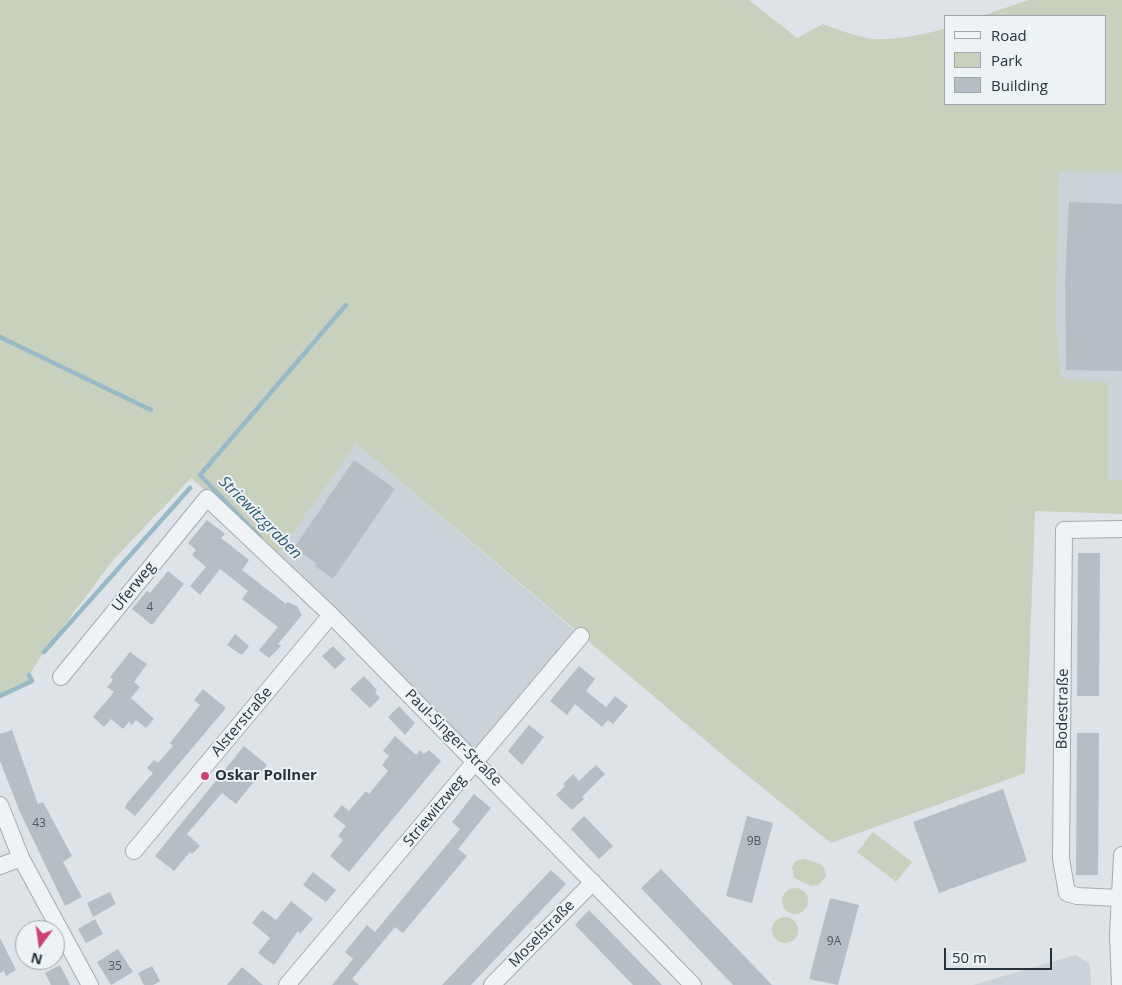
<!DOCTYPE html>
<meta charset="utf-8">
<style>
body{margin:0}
#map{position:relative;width:1122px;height:985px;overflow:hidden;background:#dde3e7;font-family:"Open Sans",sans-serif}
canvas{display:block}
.legend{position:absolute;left:944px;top:15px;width:162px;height:90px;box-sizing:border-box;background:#edf2f5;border:1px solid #9ea6ac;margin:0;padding:6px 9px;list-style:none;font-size:15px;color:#27343e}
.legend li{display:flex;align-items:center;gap:10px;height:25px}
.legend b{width:25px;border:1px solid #9ea6ac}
.north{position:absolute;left:15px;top:920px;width:50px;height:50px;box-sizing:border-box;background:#edf2f5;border:1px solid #9ea6ac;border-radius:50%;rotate:194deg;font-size:14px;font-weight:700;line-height:20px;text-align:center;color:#27343e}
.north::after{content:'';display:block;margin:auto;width:18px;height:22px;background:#ce4175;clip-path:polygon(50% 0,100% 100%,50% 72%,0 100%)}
.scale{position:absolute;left:944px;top:948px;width:108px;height:22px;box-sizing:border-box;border:2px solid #27343e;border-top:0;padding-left:6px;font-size:15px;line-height:18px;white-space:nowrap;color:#27343e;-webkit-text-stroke:4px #edf2f5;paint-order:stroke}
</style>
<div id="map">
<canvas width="1122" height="985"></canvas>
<ul class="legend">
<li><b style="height:6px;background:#f0f3f6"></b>Road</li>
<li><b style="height:14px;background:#c7d1be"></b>Park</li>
<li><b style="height:14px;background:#b5bec4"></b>Building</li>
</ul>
<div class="north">N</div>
<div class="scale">50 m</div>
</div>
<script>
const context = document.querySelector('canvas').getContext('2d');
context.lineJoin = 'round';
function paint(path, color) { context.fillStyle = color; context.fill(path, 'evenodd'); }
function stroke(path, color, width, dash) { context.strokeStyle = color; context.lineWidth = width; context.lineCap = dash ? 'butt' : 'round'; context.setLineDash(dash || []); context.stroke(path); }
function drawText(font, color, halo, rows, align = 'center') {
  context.font = font + ' "Open Sans",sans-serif'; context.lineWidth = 4; context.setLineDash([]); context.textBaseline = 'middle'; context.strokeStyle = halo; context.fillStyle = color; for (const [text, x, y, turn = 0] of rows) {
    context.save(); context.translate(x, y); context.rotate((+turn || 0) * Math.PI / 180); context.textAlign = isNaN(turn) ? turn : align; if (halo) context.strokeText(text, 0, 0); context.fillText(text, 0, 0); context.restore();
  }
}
const built = new Path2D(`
 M1059,172H1122V480H1108V383L1061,378L1056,319Z
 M356,444L581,636L476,761L274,559Z
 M1076,955L1090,964L1091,985H973Z`);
const green = new Path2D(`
 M0,0H749L797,38L823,24C839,30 855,36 872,39C888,41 930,34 946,28V104H1106V16H981L1029,0H1122V172H1059L1056,319L1061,378L1108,382V480H1122V514L1035,511L1025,773L831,843L737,767L356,444L277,555L191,478L114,559L44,652L29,675L32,681L0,696Z
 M873,832L912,862L896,882L857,852Z
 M804,859C815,862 825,863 826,876L819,885L811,886L794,878L792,867L796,861Z
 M782 901a13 13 0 1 1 26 0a13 13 0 1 1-26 0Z
 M772 930a13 13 0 1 1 26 0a13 13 0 1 1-26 0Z`);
const stream = new Path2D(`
 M0,337L151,410
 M260,537L200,475L346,305
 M44,652L190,488
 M0,696L32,681L29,675`);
const building = new Path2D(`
 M1069,202L1122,204V371L1066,370L1065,282Z
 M354,460L395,489L333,579L315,566L316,563L294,548Z
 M207,520L225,534L221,538L249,560L242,570L286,604L287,602L297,606L302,615L278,644L281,646L269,658L259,650L278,627L242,599L248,591L220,569L200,595L190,586L206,567L192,555L196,550L188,543Z
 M1078,553H1100L1099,696H1077Z
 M168,571L184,584L152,625L132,609L147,591L150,593Z
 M235,634L249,646L242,655L227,645Z
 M333,646L346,659L335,669L322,656Z
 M130,652L147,664L134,682L140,687L131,698L154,719L146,728L136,720L132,725L129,722L123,729L111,719L104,727L93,717L114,692L107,687L113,680L110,677Z
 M579,666L595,679L586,691L606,707L615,696L628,706L613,724L608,720L602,727L575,704L567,715L550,701Z
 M364,676L377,690L375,692L380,698L370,708L350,689Z
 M203,689L226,708L135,816L125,808L127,803L153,773L147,768L154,760L158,763L173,746L170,743L200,705L194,700Z
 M399,706L415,723L405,735L388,717Z
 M529,725L544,737L522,765L508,751Z
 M12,730L38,804L43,802L72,856L63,862L82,897L65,906L20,812L0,761V734Z
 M1077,733H1099L1098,875H1076Z
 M395,736L416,755L420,750L424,754L429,750L441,761L349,872L330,856L343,840L338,836L346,826L333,816L342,805L349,811L366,791L369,794L388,771L382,765L389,756L383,751Z
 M244,746L267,765L236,804L222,793L187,834L200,846L192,854L190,852L174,871L155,856Z
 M596,765L605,774L582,797L584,799L572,810L556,795L565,786L563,784L573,774L579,781Z
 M1003,789L1027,861L939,893L913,822Z
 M474,794L491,808L458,849L467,856L403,933L395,927L352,979L359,985H332L353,959L345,952L367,925L375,932L460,829L452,822Z
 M584,816L613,846L599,859L571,829Z
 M747,816L773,823L752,903L726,896Z
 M661,869L772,985H733L710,961L641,888Z
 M551,870L566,884L471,985H442Z
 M313,872L336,890L326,902L303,885Z
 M110,892L116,904L93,917L87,903Z
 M830,898L859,905L838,985L809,979Z
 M291,901L313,919L300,934L298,931L274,965L258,953L270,938L252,923L262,910L276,920Z
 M589,910L602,923L662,985H633L575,925Z
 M95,919L103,934L86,943L78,929Z
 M0,938L16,970L6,976L4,971L0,973Z
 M118,949L133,972L111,985L97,962Z
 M60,965L70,985H51L45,973Z
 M152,966L160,981L153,985H144L138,973Z
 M242,967L263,985H227Z`);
const minor = new Path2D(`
 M61,677L207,498L331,615L693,985
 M0,805L21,858L90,985
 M134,851L331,615
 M0,866L21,858
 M1119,898L1077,896L1067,893L1061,859L1064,530L1122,529
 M287,985L581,636
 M492,985L593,882
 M1120,985L1118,936L1122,855`);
const markers = [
 [205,776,5,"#ce4175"]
];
const numberNames = [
 ["4",150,608],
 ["43",39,824],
 ["9B",754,842],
 ["9A",834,942],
 ["35",115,967]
];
const streetNames = [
 ["Uferweg",134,587,-51],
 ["Bodestraße",1063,709,-89],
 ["Alsterstraße",242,722,-50],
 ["Paul-Singer-Straße",453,738,45],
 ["Striewitzweg",435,811,-50],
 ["Moselstraße",542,934,-46]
];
const poiNames = [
 ["Oskar Pollner",215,776]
];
const waterNames = [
 ["Striewitzgraben",260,518,45]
];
paint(built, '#cbd3d9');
paint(green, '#c7d1be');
stroke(stream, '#98bac8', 4.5);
paint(building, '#b5bec4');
stroke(minor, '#a3abb1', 18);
stroke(minor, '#f0f3f6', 16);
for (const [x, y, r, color] of markers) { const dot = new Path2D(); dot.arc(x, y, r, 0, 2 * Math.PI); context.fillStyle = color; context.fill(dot); stroke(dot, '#edf2f5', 2); }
drawText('12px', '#4a5660', null, numberNames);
drawText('15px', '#27343e', '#edf2f5', streetNames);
drawText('bold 15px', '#27343e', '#edf2f5', poiNames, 'left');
drawText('italic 16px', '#315c71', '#edf2f5', waterNames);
</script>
